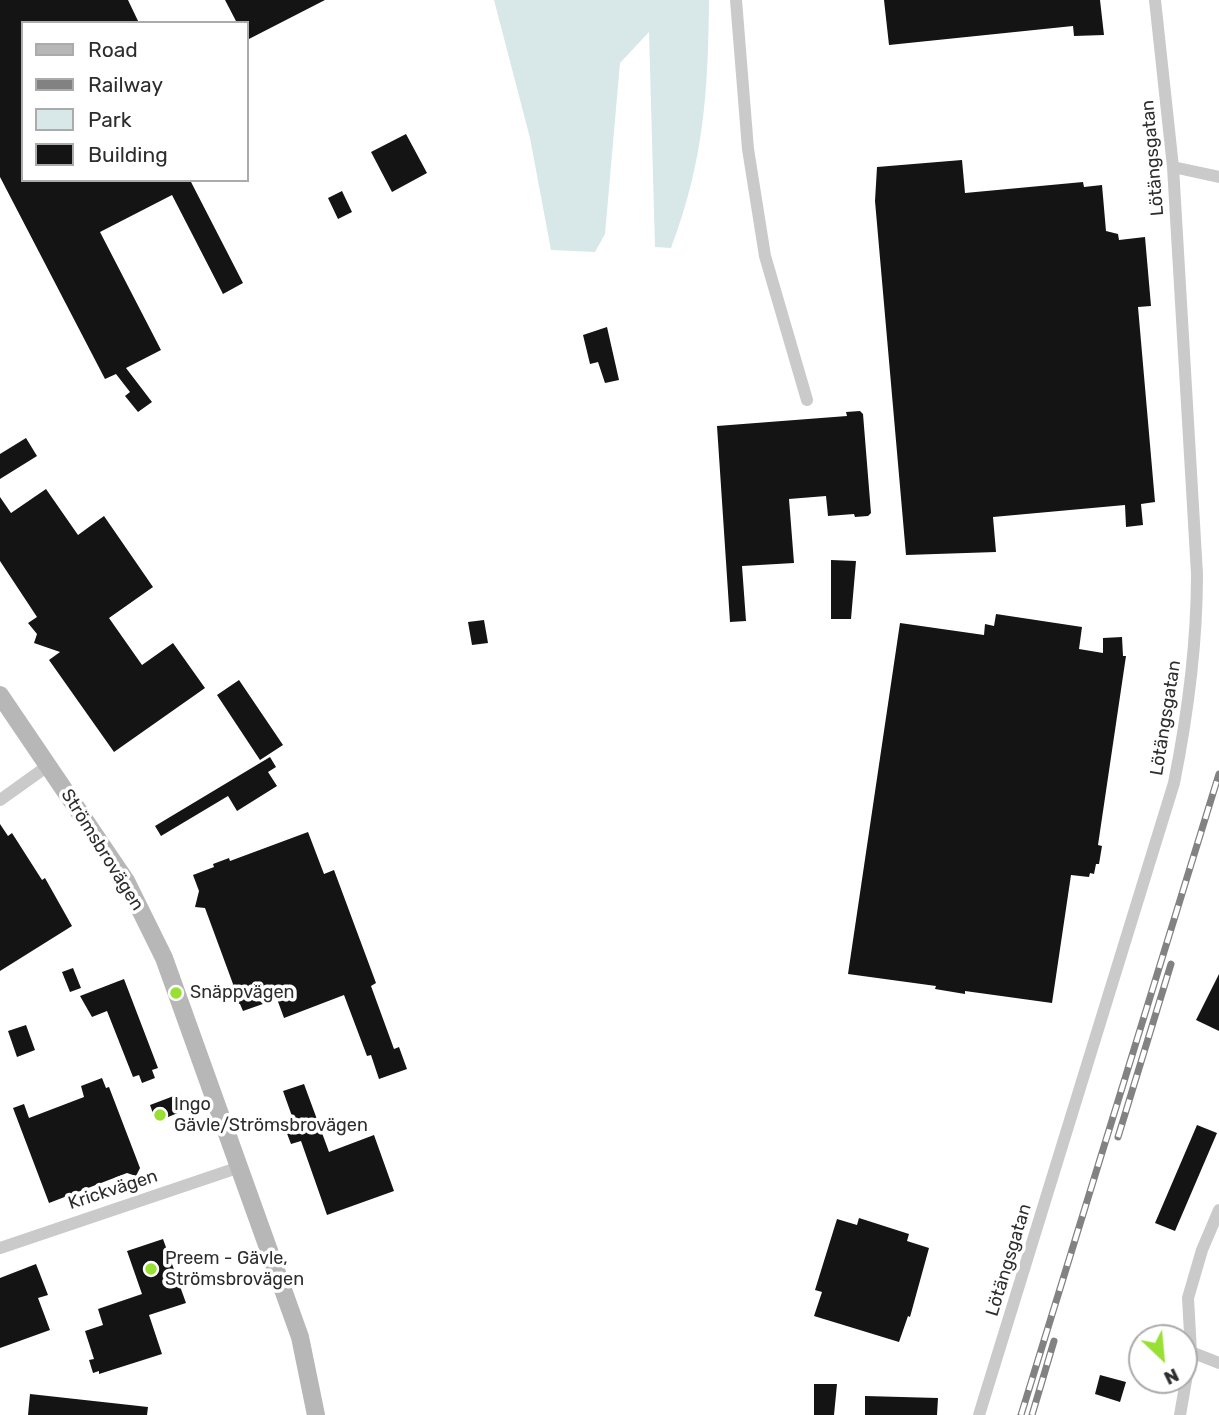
<!DOCTYPE html>
<meta charset="utf-8">
<style>
body{margin:0}
#map{position:relative;width:1219px;height:1415px;overflow:hidden;background:#fff;font-family:Rubik,sans-serif}
canvas{display:block}
.legend{position:absolute;left:21px;top:21px;width:228px;height:161px;box-sizing:border-box;background:#fff;border:2px solid #ababab;margin:0;padding:9px 12px;list-style:none;font-size:21px;color:#2d2d2d}
.legend li{display:flex;align-items:center;gap:14px;height:35px}
.legend b{width:35px;border:2px solid #ababab}
.north{position:absolute;left:1128px;top:1324px;width:70px;height:70px;box-sizing:border-box;background:#fff;border:2px solid #ababab;border-radius:50%;rotate:154deg;font-size:19px;font-weight:700;line-height:28px;text-align:center;color:#2d2d2d}
.north::after{content:'';display:block;margin:auto;width:24px;height:32px;background:#99e034;clip-path:polygon(50% 0,100% 100%,50% 72%,0 100%)}
</style>
<div id="map">
<canvas width="1219" height="1415"></canvas>
<ul class="legend">
<li><b style="height:9px;background:#b7b7b7"></b>Road</li>
<li><b style="height:9px;background:#828282"></b>Railway</li>
<li><b style="height:19px;background:#d8e7e7"></b>Park</li>
<li><b style="height:19px;background:#141414"></b>Building</li>
</ul>
<div class="north">N</div>
</div>
<script>
const context = document.querySelector('canvas').getContext('2d');
context.lineJoin = 'round';
function paint(path, color) { context.fillStyle = color; context.fill(path, 'evenodd'); }
function stroke(path, color, width, dash) { context.strokeStyle = color; context.lineWidth = width; context.lineCap = dash ? 'butt' : 'round'; context.setLineDash(dash || []); context.stroke(path); }
function drawText(font, color, halo, rows, align = 'center') {
  context.font = font + ' Rubik,sans-serif'; context.lineWidth = 7; context.setLineDash([]); context.textBaseline = 'middle'; context.strokeStyle = halo; context.fillStyle = color; for (const [text, x, y, turn = 0] of rows) {
    context.save(); context.translate(x, y); context.rotate((+turn || 0) * Math.PI / 180); context.textAlign = isNaN(turn) ? turn : align; if (halo) context.strokeText(text, 0, 0); context.fillText(text, 0, 0); context.restore();
  }
}
const green = new Path2D(`
 M494,0H709C708,93 704,160 671,248L655,247L649,32L620,63L605,234L595,252L551,250L530,138Z`);
const building = new Path2D(`
 M0,0H128L139,23H23V180H190L243,283L223,294L172,195L100,232L161,350L126,368L152,402L138,412L125,396L130,392L116,374L105,379L0,177Z
 M225,0H325L247,40V23H237Z
 M884,0H1100L1104,35L1074,36L1073,26L889,45Z
 M406,134L427,173L392,192L371,152Z
 M962,160L965,193L1083,182L1084,187L1102,185L1106,231L1118,234L1119,240L1145,237L1151,306L1138,307L1155,502L1141,504L1143,525L1126,527L1125,505L993,517L996,552L906,555L875,201L877,167Z
 M342,191L352,212L338,219L328,198Z
 M607,327L619,380L605,383L598,362L590,364L583,335Z
 M860,411L863,414L871,513L868,516L855,517L854,514L828,516L826,496L789,499L794,563L742,566L746,621L730,622L717,426L847,416L846,412Z
 M26,438L37,456L0,479V454Z
 M46,489L78,535L104,516L153,587L109,618L142,665L173,643L205,688L114,752L49,660L60,652L34,643L37,634L28,623L37,617L0,561V497L11,513Z
 M831,560L856,561L851,619H831Z
 M996,614L1082,627L1079,649L1103,653V638L1122,637L1123,656H1126L1098,845L1102,846L1099,864H1096L1094,874L1090,873L1089,877L1071,875L1052,1003L965,991V994L935,989L936,986L848,974L900,623L984,635L985,624L994,626Z
 M484,620L488,643L472,645L468,622Z
 M239,680L283,745L260,760L217,695Z
 M270,757L276,767L268,772L277,786L237,811L228,796L161,836L155,826Z
 M0,824L8,836L12,833L42,880L45,878L72,926L0,971Z
 M308,832L324,874L334,870L376,983L371,986L394,1049L399,1047L407,1069L379,1079L371,1055L367,1056L344,995L284,1018L277,999L243,1011L240,1004L230,1001L233,984L205,908L195,907L199,891L193,875L214,867L213,864L229,858L230,861Z
 M73,968L81,988L70,992L62,972Z
 M1219,974V1031L1196,1020Z
 M124,979L158,1068L152,1070L155,1078L142,1083L139,1075L133,1077L107,1011L92,1017L80,996Z
 M26,1025L35,1050L17,1057L8,1031Z
 M102,1078L106,1088L109,1087L140,1168L136,1176L127,1173L49,1203L13,1108L24,1104L29,1118L84,1097L81,1086Z
 M304,1084L329,1152L374,1135L394,1191L327,1215L301,1141L291,1144L283,1123L293,1119L283,1091Z
 M179,1094L185,1110L156,1122L150,1105Z
 M1197,1125L1217,1133L1175,1231L1155,1223Z
 M859,1218L909,1234L907,1241L929,1248L910,1317L908,1316L899,1342L814,1316L822,1292L815,1290L837,1219L857,1225Z
 M163,1239L186,1303L149,1315L162,1354L99,1374V1371L93,1373L89,1360L94,1359L85,1331L103,1325L98,1309L142,1294L127,1251Z
 M36,1264L48,1295L38,1298L50,1330L0,1348V1278Z
 M1100,1375L1126,1382L1120,1402L1095,1394Z
 M814,1384H837L834,1415H814Z
 M30,1394L148,1407L147,1415H28Z
 M865,1396L938,1398L937,1415H865Z`);
const minor = new Path2D(`
 M736,0L748,149L765,256L807,400
 M1173,167L1219,177
 M0,800L49,765
 M0,1248L237,1168
 M1191,1352L1219,1363
 M979,1415L1174,783C1188,713 1197,645 1197,574L1173,167L1155,0
 M1180,1415L1191,1352L1188,1298L1202,1250L1219,1210`);
const secondary = new Path2D(`
 M0,695L126,881L164,958L300,1337L316,1415`);
const rail = new Path2D(`
 M1118,1137L1171,964
 M1021,1415L1219,774
 M1032,1415L1054,1341`);
const markers = [
 [176,993,7,"#99e034"],
 [160,1115,7,"#99e034"],
 [151,1269,7,"#99e034"]
];
const streetNames = [
 ["Lötängsgatan",1153,158,-95],
 ["Lötängsgatan",1166,718,-81],
 ["Strömsbrovägen",102,850,58],
 ["Krickvägen",113,1190,-18],
 ["Lötängsgatan",1009,1260,-73]
];
const poiNames = [
 ["Snäppvägen",190,993],
 ["Ingo",174,1105],
 ["Gävle/Strömsbrovägen",174,1126],
 ["Preem - Gävle,",165,1259],
 ["Strömsbrovägen",165,1280]
];
paint(green, '#d8e7e7');
paint(building, '#141414');
stroke(minor, '#cacaca', 12);
stroke(secondary, '#b7b7b7', 18);
stroke(rail, '#828282', 7);
stroke(rail, '#fff', 4.5, [13]);
for (const [x, y, r, color] of markers) { const dot = new Path2D(); dot.arc(x, y, r, 0, 2 * Math.PI); context.fillStyle = color; context.fill(dot); stroke(dot, '#fff', 2.5); }
drawText('18px', '#2d2d2d', '#fff', streetNames);
drawText('18px', '#2d2d2d', '#fff', poiNames, 'left');
</script>
